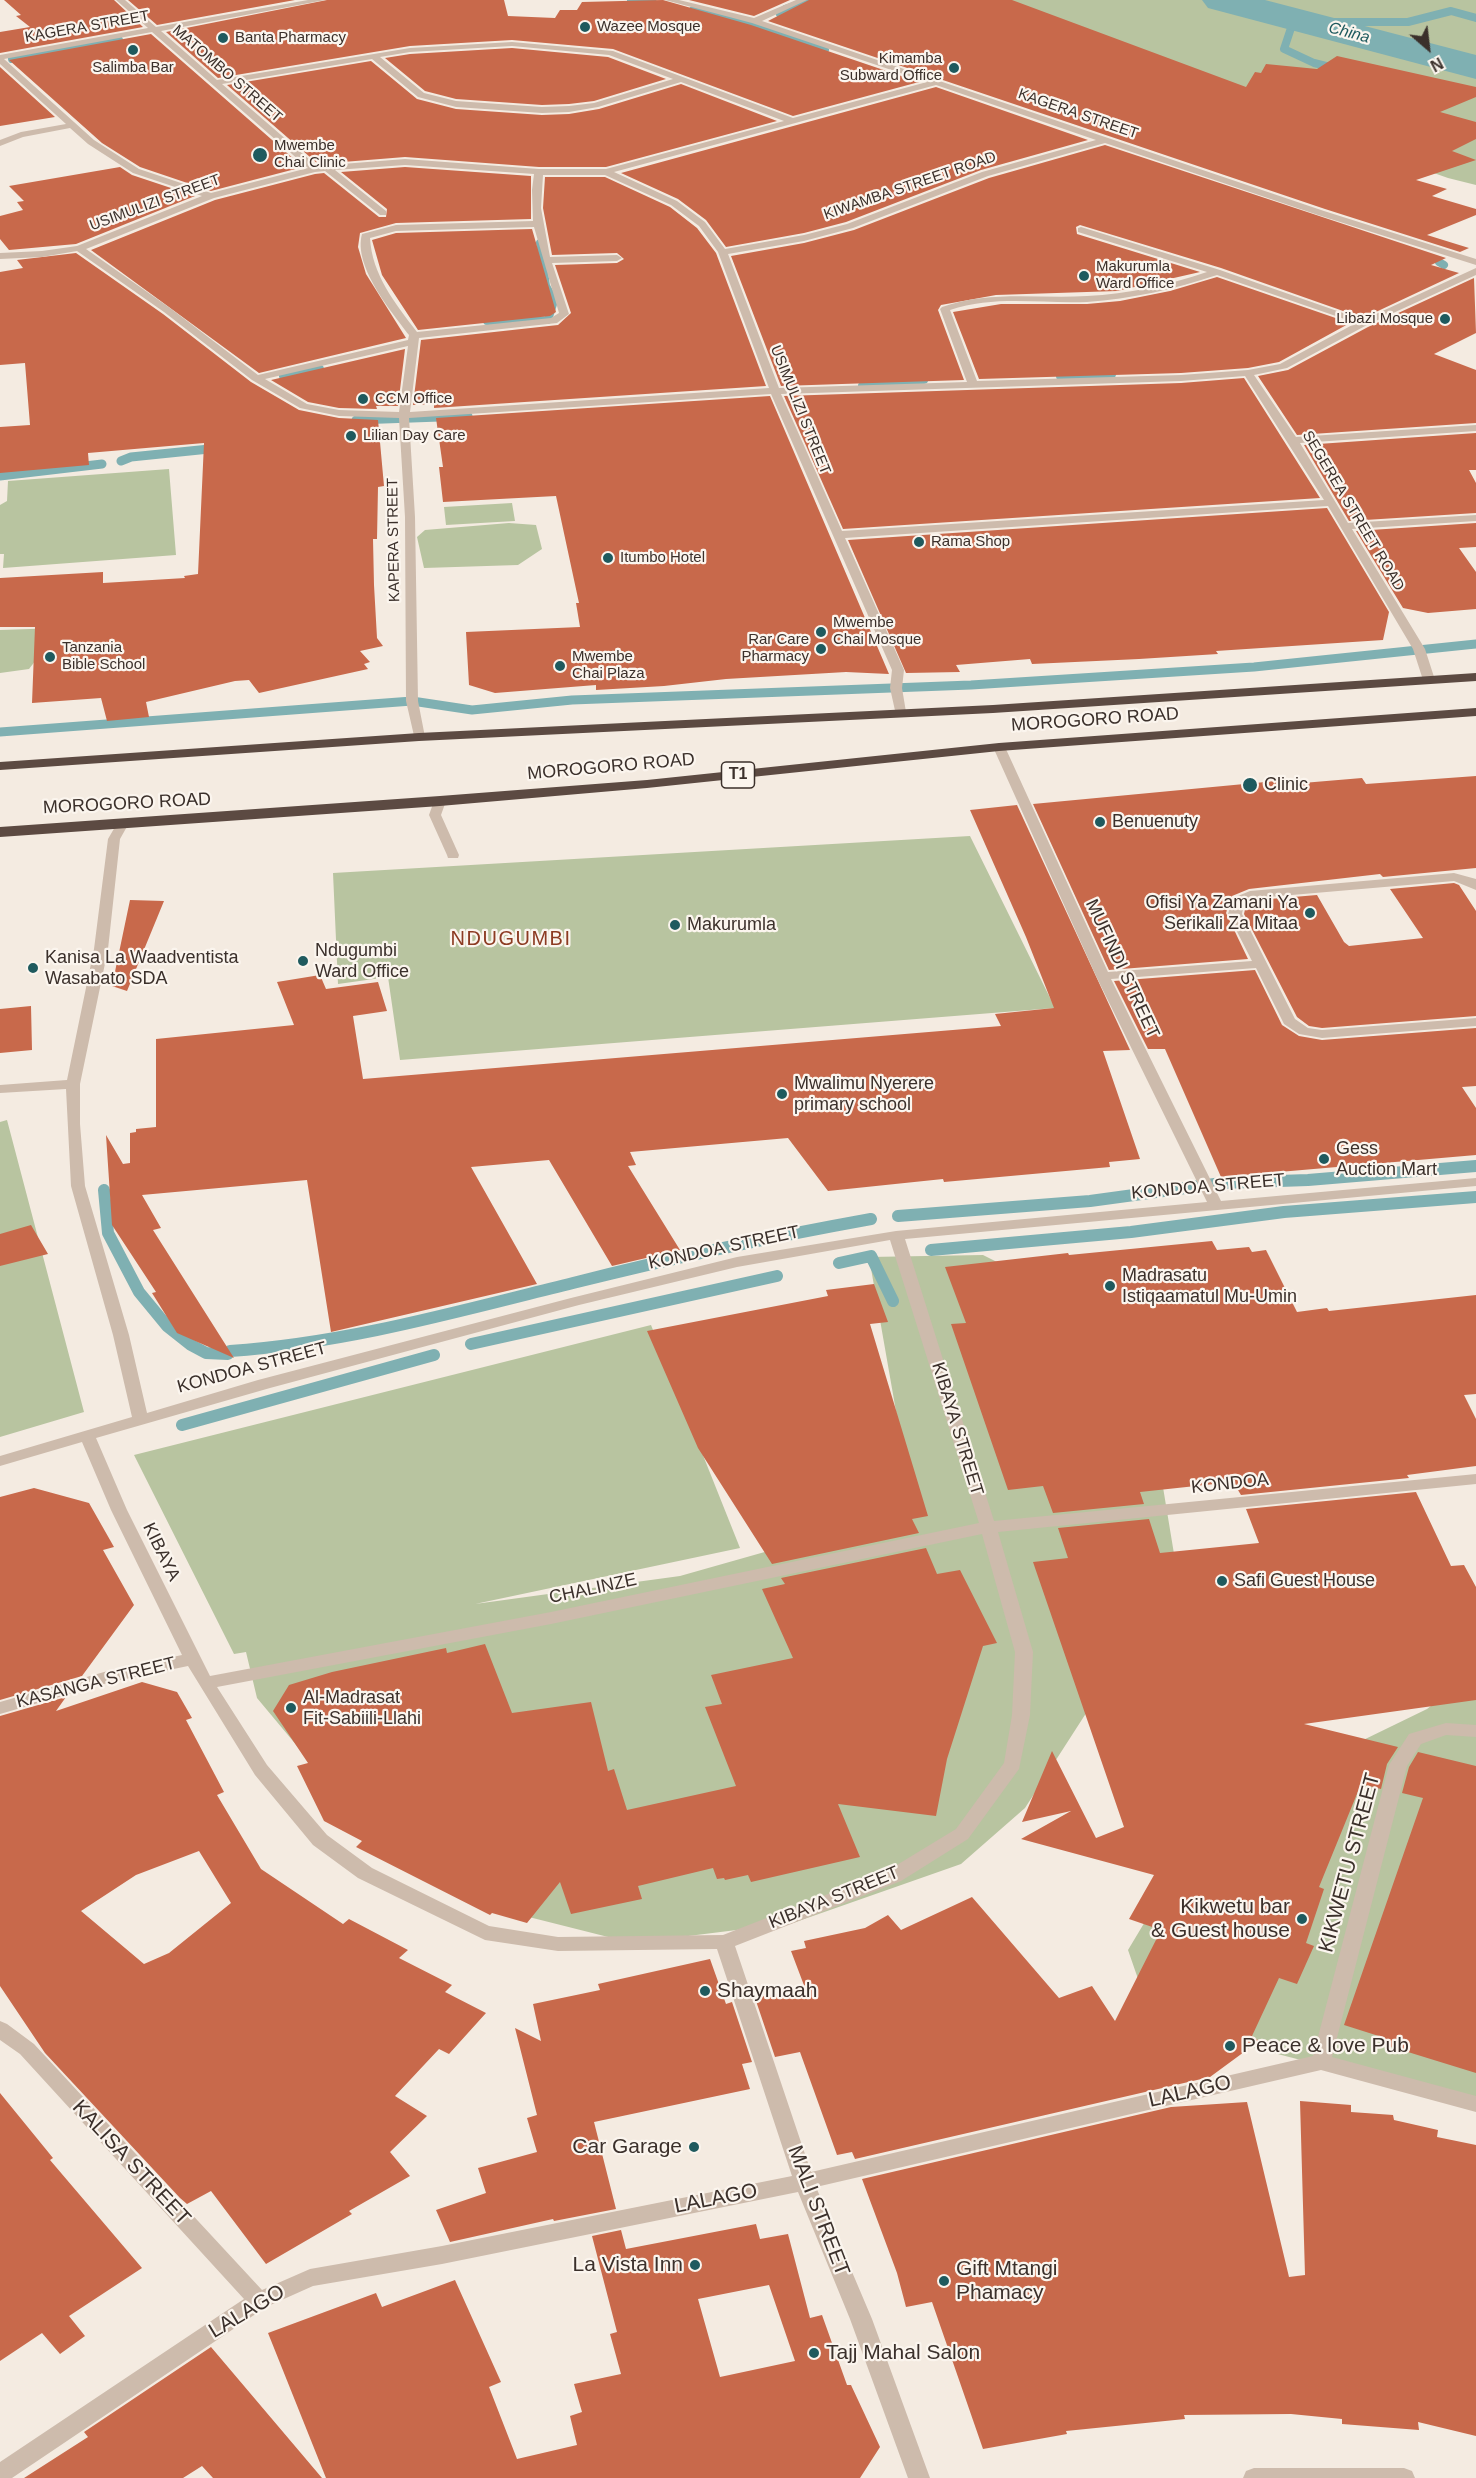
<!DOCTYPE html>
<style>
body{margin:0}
#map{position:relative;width:1476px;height:2478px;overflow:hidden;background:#f4ebe1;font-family:Helvetica,sans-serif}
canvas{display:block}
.north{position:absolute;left:1398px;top:18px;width:60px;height:60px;-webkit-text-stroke:4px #fbf5ee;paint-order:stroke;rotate:152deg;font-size:16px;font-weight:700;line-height:24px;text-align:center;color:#3b302b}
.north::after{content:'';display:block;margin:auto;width:21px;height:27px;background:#3b302b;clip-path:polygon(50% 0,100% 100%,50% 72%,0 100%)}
</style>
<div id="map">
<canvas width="1476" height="2478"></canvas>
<div class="north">N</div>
</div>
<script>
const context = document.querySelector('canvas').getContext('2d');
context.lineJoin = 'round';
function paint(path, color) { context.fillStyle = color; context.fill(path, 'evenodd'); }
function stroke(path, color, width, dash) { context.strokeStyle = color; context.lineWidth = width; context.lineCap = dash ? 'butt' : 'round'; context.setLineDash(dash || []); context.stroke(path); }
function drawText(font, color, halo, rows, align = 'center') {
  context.font = font + ' Helvetica,sans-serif'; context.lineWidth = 4.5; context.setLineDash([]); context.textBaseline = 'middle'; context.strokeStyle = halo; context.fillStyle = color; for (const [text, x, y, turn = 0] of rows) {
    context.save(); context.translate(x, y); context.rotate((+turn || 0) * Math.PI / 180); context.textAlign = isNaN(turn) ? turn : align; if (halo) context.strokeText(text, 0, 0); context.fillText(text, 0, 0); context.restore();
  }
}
const green = new Path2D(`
 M842,0H1476V185L1448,178L1343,141Z
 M169,469L176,555L3,568L4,554H0V505L7,501L8,481Z
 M512,503L515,521L446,525L444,507Z
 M509,523L536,525L542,549L518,565L424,568L417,537L425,530Z
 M61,628L29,669L0,673V630Z
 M970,836L1055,1008L400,1060L388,977L338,984L333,873Z
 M7,1120L84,1412L0,1437V1122Z
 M983,1255L1009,1268L1159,1463L1177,1572L1025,1808L961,1864L793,1923L632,1943L509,1912L353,1813L257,1698L246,1652L234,1654L134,1455L651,1325L740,1548L475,1604L680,1576L881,1519L911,1497L869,1257Z
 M1476,1671V2105L1153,2022L1128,1950L1209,1815L1427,1709Z`);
const streamFar2 = new Path2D(`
 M631,0L653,3
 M693,10L753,25
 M780,14L785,9L812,0
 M1294,19L1284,49L1314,63L1338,69
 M1322,25L1330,22H1408L1451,11L1476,18
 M758,26L778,33
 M783,35L825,50
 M12,59L119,40
 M1439,262L1444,265
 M487,321L548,320L554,301L546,286L540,243
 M283,376L320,369
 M1060,376L1112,374
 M862,386L924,380`);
const streamFar1 = new Path2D(`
 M356,420L468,416
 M121,461L131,457L219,448
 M0,476L102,464
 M0,732L412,701L472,710L572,700L971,685L1254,667L1476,644`);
const stream = new Path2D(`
 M104,1190L108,1233L139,1292L167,1326L191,1345L206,1353L228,1354L230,1351C348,1343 459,1311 573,1283C672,1258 771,1237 871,1219
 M898,1216L1090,1201L1222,1183L1308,1180L1476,1166
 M931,1250L1131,1232L1284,1212L1476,1197
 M839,1263L871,1256L893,1301
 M471,1344L777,1276
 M182,1425L434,1355`);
const river = new Path2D(`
 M1202,0H1265L1476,55V79L1208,8Z`);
const building = new Path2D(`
 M4,0H114L143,27L0,53V32L30,27L16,16L21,15Z
 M128,0H295L157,25Z
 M327,0H504L508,16L555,18L560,10H577L582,2L663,0L751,25L919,82L793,116L613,49L512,40L410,46L218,78L166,32Z
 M689,0H790L754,16Z
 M809,0H1012L1246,87L1255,72L1261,73L1266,64L1317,69L1337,56L1476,87V97L1440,112L1476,122V139L1452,151L1476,160L1416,180L1447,189L1432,196L1476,209V215L1427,235L1469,248L1460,252L1325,209L768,21Z
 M151,34L303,167L211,191L140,167L102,143L9,60Z
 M512,48L608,57L666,79L594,101L569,104L542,105L456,99L425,91L385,58L410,54Z
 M371,61L417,99L456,109L542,115L569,114L599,109L681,84L777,121L606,167H539L405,157L318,164L227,85Z
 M0,67L55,117L0,126Z
 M936,87L1088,140L981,170L846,222L804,233L726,247L706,220L678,199L621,173Z
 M1105,145L1446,258L1431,265L1459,273L1363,318L1221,268L1080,225L1076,227L1077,234L1200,272L1117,291L996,295L941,305L938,310L964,380L781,386L731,256L804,243L854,230L989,178Z
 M120,167L132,175L195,196L76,244L9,250L0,239V216L23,210L17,202L24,201L9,186Z
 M405,167L531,176V219L396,223L360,233L358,247L366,274L406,338L259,373L91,250L215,200L315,174L324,173L379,217H386L387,209L341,172Z
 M545,177H605L670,207L697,228L716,253L766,386L434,408V404L413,405L421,340L558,325L571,313L555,265L617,263L624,259L617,253L552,255L543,208Z
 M532,229L556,312L550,316L418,330L382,275L372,240L396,233Z
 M76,253L163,314L251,382L299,410L339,418L378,420L384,486L378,487L377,539H373L374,585L377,638L383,646L360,651L370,662L364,664L368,669L259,693L249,680L235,681L146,702L149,717L107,721L101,698L32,703L35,627H0V578L103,572V583L185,578L184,576L198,574L204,443L88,453L89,465L0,473V427L30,425L25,363L0,365V272L23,268L17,260Z
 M1217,277L1350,323L1279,362L1248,368L1181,373L979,379L953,312L1001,304H1087L1120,301L1170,291Z
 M1474,278L1476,333L1434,354L1476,370V423L1297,435L1258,376L1288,370L1368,327Z
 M405,349L398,406H376L377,409L339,408L308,402L271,380Z
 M1244,378L1320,498L843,529L784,396L1181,383Z
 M770,396L889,674L846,672L726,679L664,686L596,690V685L495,693L469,685L466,632L580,627L576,603H579L556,496L443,502L439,467H443L436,418Z
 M1476,433V470H1469L1476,483V513L1349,521L1304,445Z
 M1327,508L1389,612L1383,640L1216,651L1218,654L1139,659L1032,664L1030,659L956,665L960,672L906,673L848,540Z
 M1476,523V547L1459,548L1476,572V609L1428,613L1403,608L1356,531Z
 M1476,776V868L1383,877L1380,874L1249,889L1232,896L1226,913L1248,959L1109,970L1033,804L1276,781L1279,785L1362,778L1366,784Z
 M1017,805L1130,1050L1103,1051L1140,1159L1109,1162L1110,1167L944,1182L943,1179L828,1191L788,1138L630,1152L636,1165L628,1166L680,1250L612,1266L549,1160L471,1167L537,1284L331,1332L307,1180L142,1195L161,1228L153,1230L234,1358L177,1333L152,1293L156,1292L112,1225L106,1135L123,1164L130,1163V1133L136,1132V1129L156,1127V1039L294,1025L277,982L320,975L326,989L378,982L387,1011L353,1016L363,1079L1001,1026L995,1014L1054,1008L1026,937L970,810Z
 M1454,883L1459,885L1476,911V1016L1322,1028L1309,1026L1297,1017L1244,914L1246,905L1258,900L1317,895L1344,942L1349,946L1423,938L1390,889Z
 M130,900L164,901L127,991L112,986Z
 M1255,970L1282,1025L1299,1036L1322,1040L1476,1028V1086L1462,1087L1476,1108V1155L1221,1177L1165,1049H1148L1114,981Z
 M31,1006L32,1050L0,1053V1009Z
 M31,1225L48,1254L0,1266V1234Z
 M1212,1241L1217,1250L1249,1247L1252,1252L1266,1250L1297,1312L1327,1308L1329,1311L1476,1295V1394L1464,1395L1476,1419V1466L1407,1475L1409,1478L1241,1495L1233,1482L1140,1492L1144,1504L1053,1513L1043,1486L1008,1490L951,1324L966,1323L945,1267L1068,1253L1069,1255Z
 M874,1284L888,1322L870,1324L928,1516L912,1519L919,1533L772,1564L698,1448L647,1331L828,1296L826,1290Z
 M34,1488L89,1503L114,1547L103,1550L134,1605L82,1676L0,1700V1497Z
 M1416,1492L1451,1566L1464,1565L1476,1587V1700L1304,1724L1398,1747L1387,1764L1381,1789L1361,1784L1319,1887L1324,1889L1306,1943L1314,1946L1297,1984L1279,1978L1252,2036L1259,2041L1210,2077L855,2159L852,2152L837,2155L800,2052L775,2057L755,1998L805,1988L791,1951L806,1948L804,1941L865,1928L888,1915L901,1930L972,1897L1059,1998L1092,1986L1115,2021L1161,1930L1129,1919L1154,1875L1021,1839L1071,1811L1022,1822L1052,1751L1096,1838L1124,1827L1033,1562L1068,1558L1058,1528L1149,1519L1160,1553L1259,1543L1246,1509Z
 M926,1548L937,1574L960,1570L997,1643L983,1646L947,1759L936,1816L838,1804L860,1857L751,1882L748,1875L725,1880L724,1878L717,1879L713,1868L638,1886L642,1899L571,1914L560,1882L527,1923L492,1913L490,1915L356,1847L362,1841L324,1821L297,1766L308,1763L273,1711L289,1685L332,1672L446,1648L447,1653L485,1644L512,1713L591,1702L608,1771L614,1769L627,1810L736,1786L705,1707L722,1704L711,1675L793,1658L762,1589L785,1584L781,1578Z
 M142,1682L177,1692L192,1718L186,1720L224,1792L217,1795L261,1869L343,1924L349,1919L408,1950L399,1958L452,1985L445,1992L486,2013L449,2054L439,2049L395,2096L427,2116L390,2152L410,2176L349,2211L352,2214L266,2264L211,2191L187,2204L180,2198L45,2053L0,1986V1716L66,1697L56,1711ZM199,1851L231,1903L169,1953L144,1964L81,1911L136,1875Z
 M1418,1752L1476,1766V2073L1382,2044L1385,2038L1344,2025L1423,1798L1402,1793L1409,1767Z
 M710,1959L726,2004L732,2002L752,2062L742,2064L750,2089L594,2122L616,2209L554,2221L553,2219L450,2242L436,2210L486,2193L478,2168L537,2152L527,2118L537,2115L515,2028L541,2041L533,2004L600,1990L598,1984Z
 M0,2093L53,2158L50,2160L142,2268L69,2316L85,2336L60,2354L42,2333L0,2361Z
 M1300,2101L1351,2105V2112L1393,2115L1394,2120L1438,2130L1437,2137L1476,2145V2436L1418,2422L1419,2430L1342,2424V2419L1291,2414L1184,2415L1185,2419L1066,2431L1067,2434L983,2449L932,2302L906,2307L897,2273L862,2179L1171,2107L1247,2102L1289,2277L1305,2275Z
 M756,2224L760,2239L788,2234L810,2318L822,2315L847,2385H851L880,2447L860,2478H326L268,2333L376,2293L382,2307L455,2280L501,2382L489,2387L517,2459L577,2445L570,2416L582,2412L574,2384L621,2374L610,2334L617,2332L592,2236L621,2230L626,2249ZM769,2285L795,2361L720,2377L698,2299Z
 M211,2347L322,2478H213L202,2466L183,2478H24L88,2437L84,2432Z`);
const minor = new Path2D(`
 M116,0H125L156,27L308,0H325L161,31L217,80L410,48L512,42L613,51L793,118L927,82L752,23L665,0H679L754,18L796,0H807L762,21L1324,211L1476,259V265L1318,215L1105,143L988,176L853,228L804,241L728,254L779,388L967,382L940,309L942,307C990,290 1037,299 1087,296C1128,294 1168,285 1207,272L1078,232V228L1081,227L1220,270L1363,320L1476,268V275L1367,325L1287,368L1254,375L1296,437L1476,425V431L1300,443L1348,523L1476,515V521L1352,529L1425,649L1435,680L1429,684L1423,680L1413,649L1328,506L845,538L904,670L902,688L906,712L904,715H896L890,688L892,670L771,394L409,418L415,517L418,701L425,737L419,741L415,740L406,701L405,517L399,418L339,416L300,408L252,380L164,312L77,251L42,257L0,259V253L42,251L77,246L202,196L133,173L88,144L70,128L23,137L0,146V140L21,132L66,124L0,64V55L148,28ZM152,32L308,168L211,193L139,169L94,140L4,59ZM512,46L609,55L673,79L594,103L569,106L542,107L456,101L424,93L380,57L410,52ZM372,59L418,97L456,107L542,113L569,112L598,107L681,82L784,121L606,169H539L405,159L317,166L222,84ZM936,85L1096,140L982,172L847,224L804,235L725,249L705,222L677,201L614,172ZM405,165L534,174L532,190L533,221L396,225L362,234C353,266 391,311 409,335L408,340L258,375L170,308L86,249L214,198L315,172L325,171L380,215H386V211L335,170ZM543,175H605L671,205L699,226L718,252L769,388L410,412L419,338L557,323L569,314L552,263L617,261L622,258L617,255L550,257L541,208ZM534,227L559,313L551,318L417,332C395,303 372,275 370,238L396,231ZM1217,275L1356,323L1280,364L1248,370L1181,375L977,381L950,310C995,295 1041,304 1087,302C1131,299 1175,289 1217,275ZM408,346L399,412L339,410L307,404L265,379ZM1245,376L1324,500L842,531L781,394L1181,381Z
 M999,743L1005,747L1108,972L1252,961L1228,914L1233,898L1250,891L1454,873L1476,879V890L1454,881L1257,898L1244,903L1242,914L1295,1019L1308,1028L1322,1030L1476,1018V1026L1322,1038L1299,1034L1284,1024L1256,968L1111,979L1221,1201L1476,1178V1186L905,1239L994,1521L1476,1474V1484L998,1532L1033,1652L1030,1715L1019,1769L968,1839L901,1881L735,1946L811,2172L1313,2056L1389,1765L1409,1734L1446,1723L1476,1725V1737L1446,1735L1421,1744L1407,1766L1332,2057L1476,2096V2112L1321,2070L816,2187L872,2319L930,2478H908L850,2319L798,2192L442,2264L313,2286L266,2307L12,2478H0V2462L244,2299L20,2054L0,2040V2021L7,2024L34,2044L262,2290L310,2269L442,2246L792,2176L717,1949L558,1951L485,1940L358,1878L313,1845L255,1775L188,1666L111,1682L0,1714V1702L111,1670L182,1655L111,1510L82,1442L0,1466V1456L132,1417L113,1335L71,1186L66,1089L0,1093V1085L67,1080L94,949L108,839L119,820L123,819L129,823L120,839L108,949L80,1084V1124L85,1186L129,1335L147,1413L258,1380L571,1298L737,1257L896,1231L1207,1202L1096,976L993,747ZM890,1240L979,1523L551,1612L210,1676L127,1510L96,1438L270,1388L579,1305L737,1267ZM982,1534L1015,1652L1012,1715L1004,1763L956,1829L887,1871L723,1935L558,1937L489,1926L372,1868L327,1835L267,1765L217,1687L551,1624Z
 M440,797L446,801L441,815L459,855L458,858H448L447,855L429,815L434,801Z
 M1254,2468H1404L1412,2471L1415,2478H1243L1246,2471Z`);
const highway = new Path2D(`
 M1476,673V681L993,713L419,741L0,770V762L419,733L993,705Z
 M1476,708V716L999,751L647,788L440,806L0,837V827L440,796L647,780L999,743Z`);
const markers = [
 [585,27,6,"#1f5a5e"],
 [223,38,6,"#1f5a5e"],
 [133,50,6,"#1f5a5e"],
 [954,68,6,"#1f5a5e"],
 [260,155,8,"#1f5a5e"],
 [1084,276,6,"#1f5a5e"],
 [1445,319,6,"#1f5a5e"],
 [363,399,6,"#1f5a5e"],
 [351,436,6,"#1f5a5e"],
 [919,542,6,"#1f5a5e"],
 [608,558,6,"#1f5a5e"],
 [821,632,6,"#1f5a5e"],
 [821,649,6,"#1f5a5e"],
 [50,657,6,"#1f5a5e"],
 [560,666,6,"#1f5a5e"],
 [1250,785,8,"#1f5a5e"],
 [1100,822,6,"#1f5a5e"],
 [1310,913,6,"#1f5a5e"],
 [675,925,6,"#1f5a5e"],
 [303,961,6,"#1f5a5e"],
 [33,968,6,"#1f5a5e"],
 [782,1094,6,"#1f5a5e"],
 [1324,1159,6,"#1f5a5e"],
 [1110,1286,6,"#1f5a5e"],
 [1222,1581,6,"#1f5a5e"],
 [291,1708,6,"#1f5a5e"],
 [1302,1919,6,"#1f5a5e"],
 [705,1991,6,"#1f5a5e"],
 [1230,2046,6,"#1f5a5e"],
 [694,2147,6,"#1f5a5e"],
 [695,2265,6,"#1f5a5e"],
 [944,2281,6,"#1f5a5e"],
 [814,2353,6,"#1f5a5e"]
];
const farStreetnames = [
 ["KAGERA STREET",87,27,-10],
 ["MATOMBO STREET",227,74,41],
 ["KAGERA STREET",1078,114,19],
 ["KIWAMBA STREET ROAD",910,186,-19],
 ["USIMULIZI STREET",155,203,-20],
 ["USIMULIZI STREET",800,410,68],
 ["SEGEREA STREET ROAD",1353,511,59],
 ["KAPERA STREET",394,540,-91]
];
const farPoinames = [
 ["Wazee Mosque",597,27],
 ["Banta Pharmacy",235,38],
 ["Kimamba",942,59,"right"],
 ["Subward Office",942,76,"right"],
 ["Salimba Bar",133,68,"center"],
 ["Mwembe",274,146],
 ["Chai Clinic",274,163],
 ["Makurumla",1096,267],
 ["Ward Office",1096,284],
 ["Libazi Mosque",1433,319,"right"],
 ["CCM Office",375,399],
 ["Lilian Day Care",363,436],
 ["Rama Shop",931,542],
 ["Itumbo Hotel",620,558],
 ["Mwembe",833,623],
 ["Chai Mosque",833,640],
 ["Rar Care",809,640,"right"],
 ["Pharmacy",809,657,"right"],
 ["Tanzania",62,648],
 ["Bible School",62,665],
 ["Mwembe",572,657],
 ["Chai Plaza",572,674]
];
const farWaternames = [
 ["China",1349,33,15]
];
const shields = [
 [738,775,33]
];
const shieldNames = [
 ["T1",738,775]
];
const streetNames = [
 ["MOROGORO ROAD",1095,720,-4],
 ["MOROGORO ROAD",611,767,-5],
 ["MOROGORO ROAD",127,804,-3],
 ["MUFINDI STREET",1122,969,65],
 ["KONDOA STREET",1208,1187,-5],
 ["KONDOA STREET",724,1248,-12],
 ["KONDOA STREET",252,1368,-15],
 ["KIBAYA STREET",957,1429,73],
 ["KONDOA",1230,1484,-6],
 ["KIBAYA",161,1552,64],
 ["CHALINZE",593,1589,-12],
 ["KASANGA STREET",96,1683,-14],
 ["KIBAYA STREET",834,1898,-22]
];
const poiNames = [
 ["Clinic",1264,785],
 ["Benuenuty",1112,822],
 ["Ofisi Ya Zamani Ya",1298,903,"right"],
 ["Serikali Za Mitaa",1298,924,"right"],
 ["Makurumla",687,925],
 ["Ndugumbi",315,951],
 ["Ward Office",315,972],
 ["Kanisa La Waadventista",45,958],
 ["Wasabato SDA",45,979],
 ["Mwalimu Nyerere",794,1084],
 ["primary school",794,1105],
 ["Gess",1336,1149],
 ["Auction Mart",1336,1170],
 ["Madrasatu",1122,1276],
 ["Istiqaamatul Mu-Umin",1122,1297],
 ["Safi Guest House",1234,1581],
 ["Al-Madrasat",303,1698],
 ["Fit-Sabiili-Llahi",303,1719]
];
const neighbourhoodNames = [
 ["NDUGUMBI",511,939]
];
const nearStreetnames = [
 ["KIKWETU STREET",1350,1863,-75],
 ["LALAGO",1190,2092,-13],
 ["KALISA STREET",131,2163,47],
 ["LALAGO",716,2199,-11],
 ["MALI STREET",818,2211,69],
 ["LALAGO",247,2312,-31]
];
const nearPoinames = [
 ["Kikwetu bar",1290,1907,"right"],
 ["& Guest house",1290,1931,"right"],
 ["Shaymaah",717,1991],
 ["Peace & love Pub",1242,2046],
 ["Car Garage",682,2147,"right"],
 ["La Vista Inn",683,2265,"right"],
 ["Gift Mtangi",956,2269],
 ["Phamacy",956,2293],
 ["Tajj Mahal Salon",826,2353]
];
paint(green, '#b8c4a0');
stroke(streamFar2, '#7fb0b2', 8);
stroke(streamFar1, '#7fb0b2', 9);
stroke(stream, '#7fb0b2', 12);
paint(river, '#7fb0b2');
paint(building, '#c8694b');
paint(minor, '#cdbbac');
paint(highway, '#5c4a42');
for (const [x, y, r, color] of markers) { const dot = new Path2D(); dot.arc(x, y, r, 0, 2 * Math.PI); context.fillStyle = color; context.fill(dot); stroke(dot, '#fbf5ee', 2); }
drawText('15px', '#3b302b', '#fbf5ee', farStreetnames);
drawText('15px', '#3b302b', '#fbf5ee', farPoinames, 'left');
drawText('italic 16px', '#1f5a5e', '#fbf5ee', farWaternames);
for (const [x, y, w] of shields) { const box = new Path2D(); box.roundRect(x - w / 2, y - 13, w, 26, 4.5); context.fillStyle = '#fbf5ee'; context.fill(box); stroke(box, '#3b302b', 1.5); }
drawText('bold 16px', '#3b302b', null, shieldNames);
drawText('18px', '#3b302b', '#fbf5ee', streetNames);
drawText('18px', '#3b302b', '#fbf5ee', poiNames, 'left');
context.letterSpacing = '1.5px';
drawText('20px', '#8c3b22', '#fbf5ee', neighbourhoodNames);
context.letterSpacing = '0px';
drawText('21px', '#3b302b', '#fbf5ee', nearStreetnames);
drawText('21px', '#3b302b', '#fbf5ee', nearPoinames, 'left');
</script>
